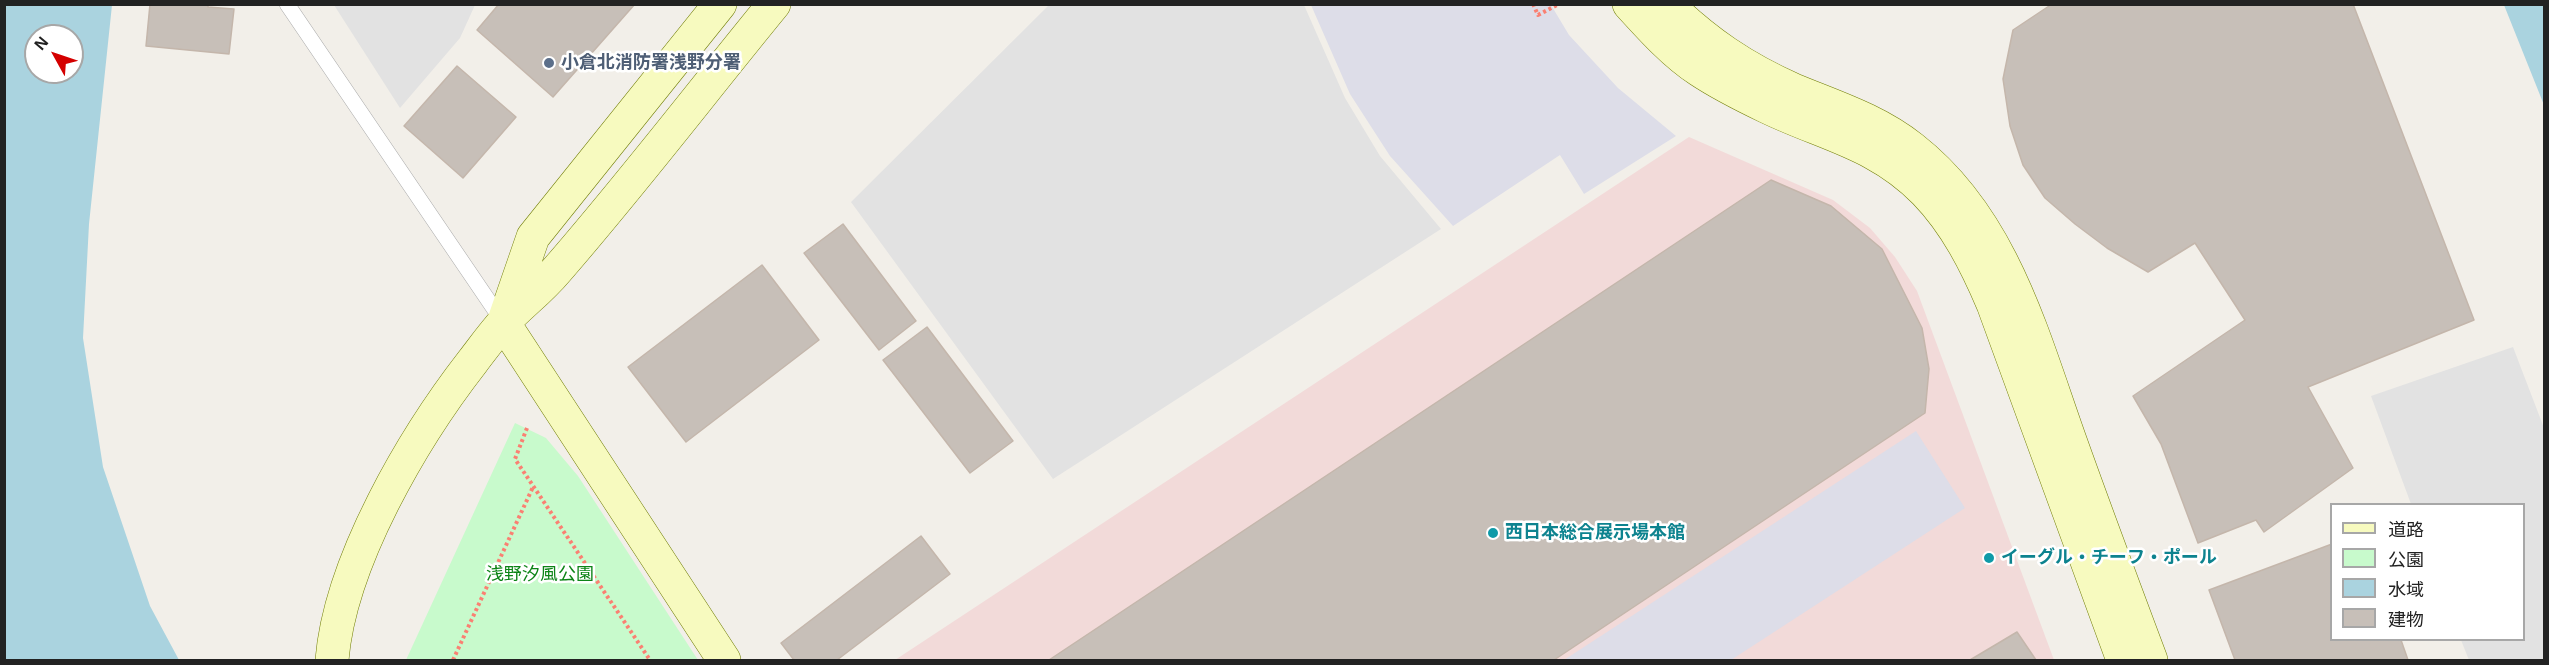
<!DOCTYPE html>
<meta charset="utf-8">
<style>
body{margin:0}
#map{position:relative;width:2549px;height:665px;overflow:hidden;background:#f2efe9;font-family:Helvetica,"Noto Sans JP",sans-serif}
canvas{display:block}
.frame{position:absolute;inset:0;border:6px solid #222;pointer-events:none}
.legend{position:absolute;left:2330px;top:503px;width:195px;height:138px;box-sizing:border-box;background:#fff;border:2px solid #a7a7a7;margin:0;padding:8px 10px;list-style:none;font-size:18px;color:#222}
.legend li{display:flex;align-items:center;gap:12px;height:30px}
.legend b{width:30px;border:2px solid #a7a7a7}
.north{position:absolute;left:24px;top:24px;width:60px;height:60px;box-sizing:border-box;background:#fff;border:2px solid #a7a7a7;border-radius:50%;rotate:310deg;font-size:16px;font-weight:700;line-height:24px;text-align:center;color:#222}
.north::after{content:'';display:block;margin:auto;width:21px;height:27px;background:#d40000;clip-path:polygon(50% 0,100% 100%,50% 72%,0 100%)}
</style>
<div id="map">
<canvas width="2549" height="665"></canvas>
<div class="frame"></div>
<ul class="legend">
<li><b style="height:8px;background:#f7fabf"></b>道路</li>
<li><b style="height:16px;background:#c8facc"></b>公園</li>
<li><b style="height:16px;background:#aad3df"></b>水域</li>
<li><b style="height:16px;background:#c7bfb8"></b>建物</li>
</ul>
<div class="north">N</div>
</div>
<script>
const context = document.querySelector('canvas').getContext('2d');
context.lineJoin = 'round';
function paint(path, color) { context.fillStyle = color; context.fill(path, 'evenodd'); }
function stroke(path, color, width, dash) { context.strokeStyle = color; context.lineWidth = width; context.lineCap = dash ? 'butt' : 'round'; context.setLineDash(dash || []); context.stroke(path); }
function drawText(font, color, halo, rows, align = 'center') {
  context.font = font + ' Helvetica,"Noto Sans JP",sans-serif'; context.lineWidth = 5; context.setLineDash([]); context.textBaseline = 'middle'; context.strokeStyle = halo; context.fillStyle = color; for (const [text, x, y, turn = 0] of rows) {
    context.save(); context.translate(x, y); context.rotate((+turn || 0) * Math.PI / 180); context.textAlign = isNaN(turn) ? turn : align; if (halo) context.strokeText(text, 0, 0); context.fillText(text, 0, 0); context.restore();
  }
}
const commercial = new Path2D(`
 M1689,137L1833,200L1870,228L1895,257L1917,291L2054,660H895Z`);
const park = new Path2D(`
 M515,423L546,438L578,476L698,660H406Z`);
const parking = new Path2D(`
 M334,5H475L460,38L400,108Z
 M1304,5L1345,98L1380,156L1441,229L1053,479L851,202L1049,5Z
 M2513,347L2544,428V660H2469L2461,640H2524V504H2411L2371,396Z`);
const plaza = new Path2D(`
 M1311,5H1551L1569,35L1618,88L1676,136L1584,194L1560,155L1453,226L1390,156L1350,94Z
 M1916,431L1965,508L1731,660H1564Z`);
const water = new Path2D(`
 M4,5H112L89,224L83,338L103,467L150,606L179,660H5ZM36,36H72V72H36Z
 M2504,5H2544V105Z`);
const building = new Path2D(`
 M150,4H208V7L234,9L229,54L146,46Z
 M499,4H635L553,97L477,30Z
 M2052,4H2353L2474,320L2308,387L2353,468L2264,532L2256,520L2198,543L2161,444L2133,396L2245,320L2195,243L2148,272L2107,248L2075,224L2045,198L2023,165L2010,126L2003,79L2013,30Z
 M457,66L516,117L463,178L404,126Z
 M1771,180L1831,206L1882,249L1922,328L1929,369L1925,413L1554,660H1049Z
 M843,224L916,321L879,350L804,253Z
 M762,265L819,340L686,442L628,367Z
 M927,327L1013,441L970,473L883,360Z
 M921,536L950,574L837,660H794L781,643Z
 M2332,544V640H2401L2408,660H2235L2209,590Z
 M2017,632L2036,660H1970Z`);
const path = new Path2D(`
 M1533,4L1538,15L1559,4
 M527,428L515,459L650,660
 M453,660L533,487`);
const lane = new Path2D(`
 M287,4L503,322`);
const secondary = new Path2D(`
 M1629,4C1650,27 1673,53 1699,70C1720,84 1744,96 1767,107C1825,135 1877,143 1925,192C1956,224 1976,264 1993,304L2123,660
 M1667,4C1706,42 1744,68 1794,90C1835,107 1877,120 1912,148C2004,220 2033,337 2071,443C2097,516 2124,588 2151,660
 M505,318L533,237L720,4
 M503,322L724,660
 M332,660C340,562 413,438 473,361C483,348 493,334 504,322C521,304 540,290 556,271C631,185 701,93 774,4`);
const markers = [
 [549,63,6,"#5c6f8a"],
 [1493,533,6,"#0f9aa8"],
 [1989,558,6,"#0f9aa8"]
];
const serviceNames = [
 ["小倉北消防署浅野分署",561,63]
];
const cultureNames = [
 ["西日本総合展示場本館",1505,533],
 ["イーグル・チーフ・ポール",2001,558]
];
const parkNames = [
 ["浅野汐風公園",540,575]
];
paint(commercial, '#f2dad9');
paint(park, '#c8facc');
paint(parking, '#e2e2e2');
paint(plaza, '#dddde8');
paint(water, '#aad3df');
paint(building, '#c7bfb8');
stroke(building, '#c4b6ab', 1.5);
stroke(lane, '#a9a9a9', 16);
stroke(secondary, '#707d05', 34);
stroke(path, '#fa8072', 4, [3, 3]);
stroke(lane, '#fff', 15);
stroke(secondary, '#f7fabf', 33);
for (const [x, y, r, color] of markers) { const dot = new Path2D(); dot.arc(x, y, r, 0, 2 * Math.PI); context.fillStyle = color; context.fill(dot); stroke(dot, '#fff', 2); }
drawText('bold 18px', '#4e5e75', '#fff', serviceNames, 'left');
drawText('bold 18px', '#0d838f', '#fff', cultureNames, 'left');
drawText('18px', '#0c8416', '#fff', parkNames);
</script>
